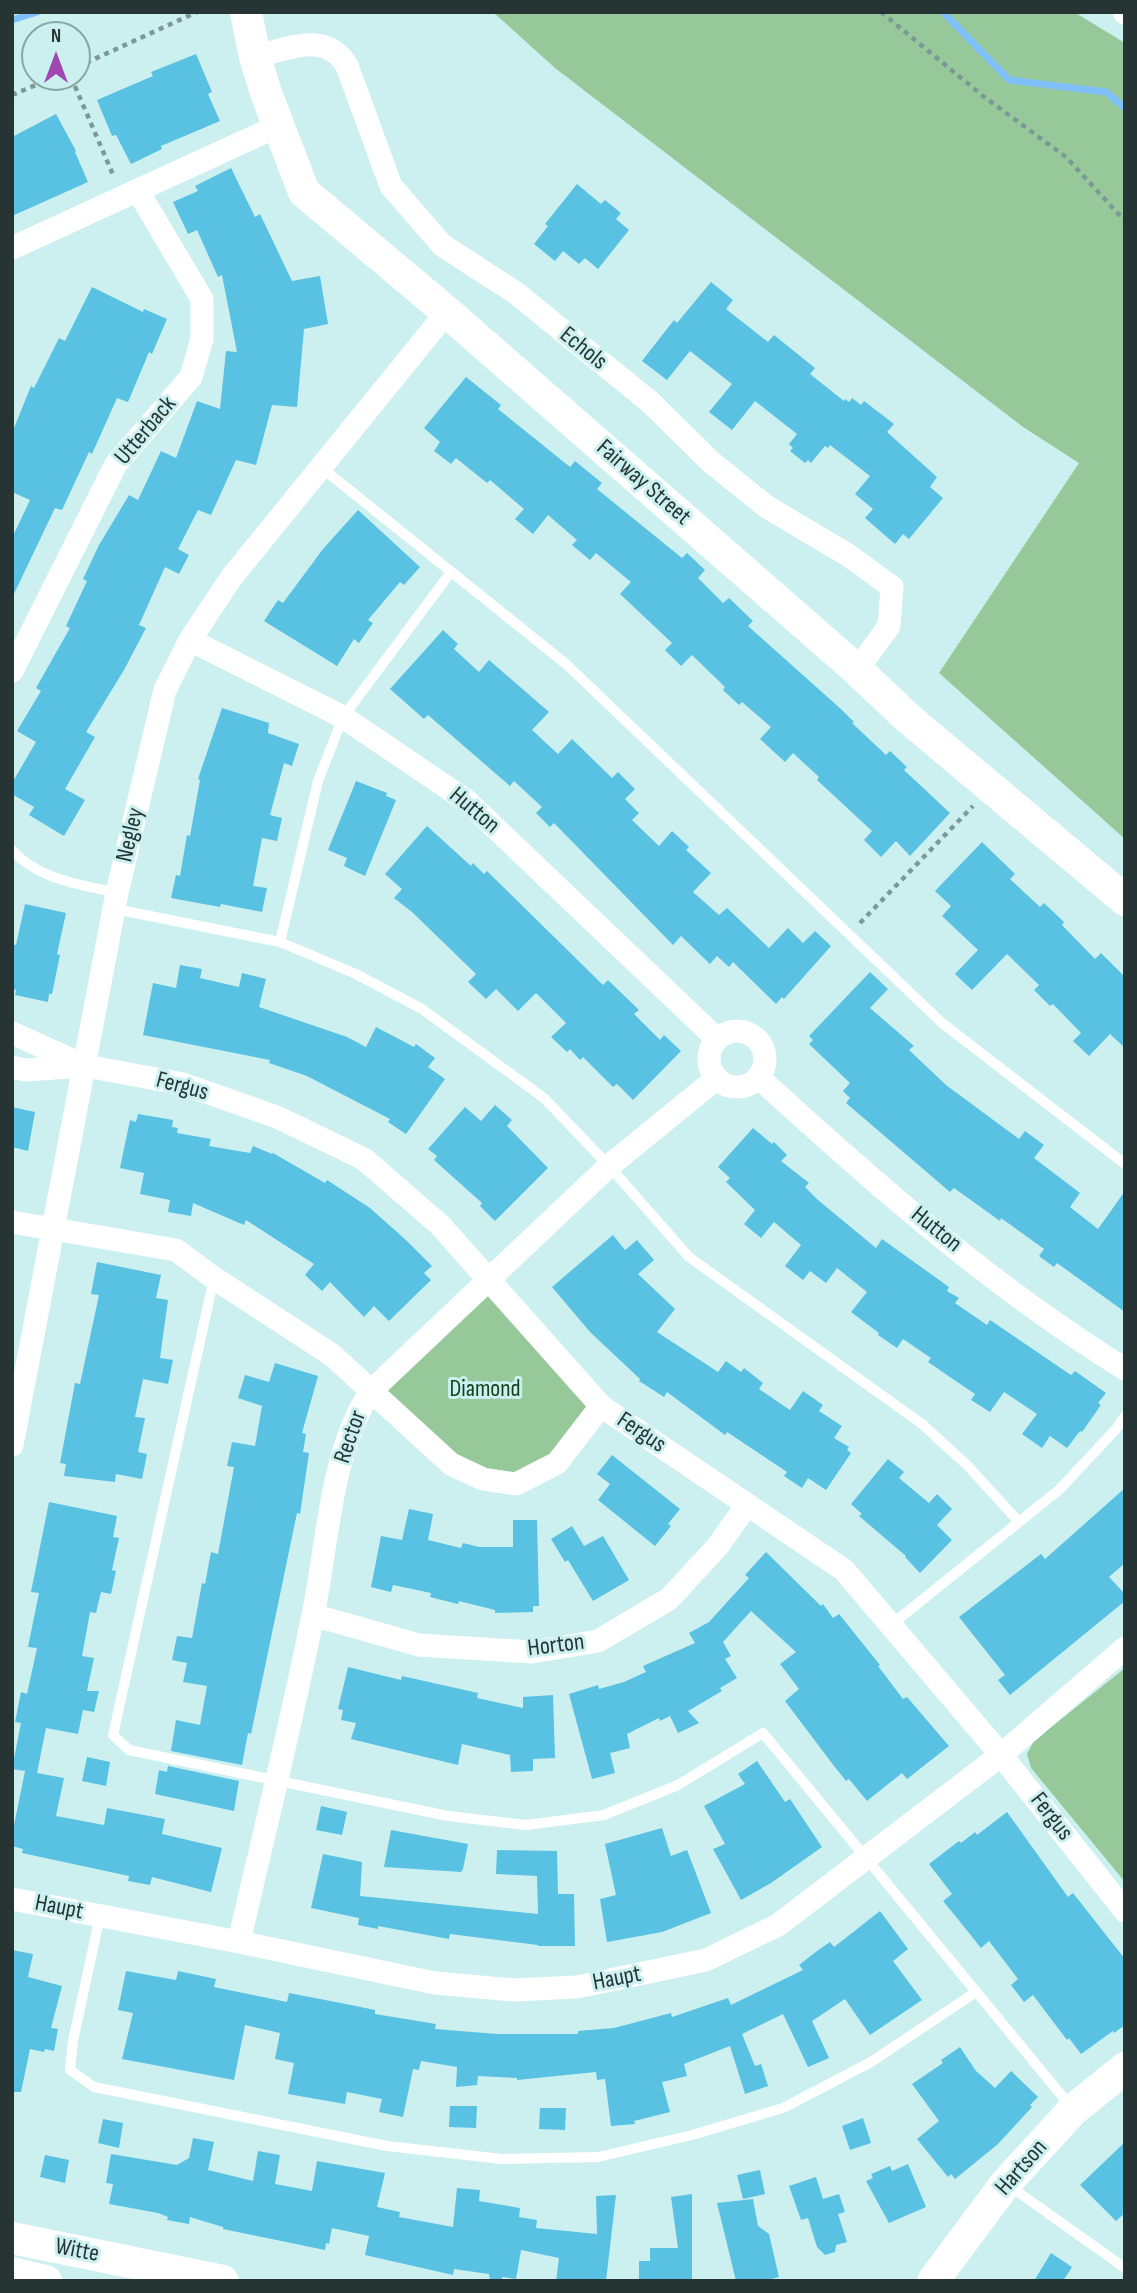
<!DOCTYPE html>
<style>
body{margin:0}
#map{position:relative;width:1137px;height:2293px;overflow:hidden;background:#ccf0f0;font-family:"Sofia Sans Condensed",sans-serif}
canvas{display:block}
.frame{position:absolute;inset:0;border:14px solid #263434;pointer-events:none}
.north{position:absolute;left:21px;top:21px;width:70px;height:70px;box-sizing:border-box;background:#ccf0f0;border:2px solid #8aa5a5;border-radius:50%;rotate:0deg;font-size:19px;font-weight:700;line-height:28px;text-align:center;color:#263434}
.north::after{content:'';display:block;margin:auto;width:24px;height:32px;background:#a046b1;clip-path:polygon(50% 0,100% 100%,50% 72%,0 100%)}
</style>
<div id="map">
<canvas width="1137" height="2293"></canvas>
<div class="frame"></div>
<div class="north">N</div>
</div>
<script>
const context = document.querySelector('canvas').getContext('2d');
context.lineJoin = 'round';
function paint(path, color) { context.fillStyle = color; context.fill(path, 'evenodd'); }
function stroke(path, color, width, dash) { context.strokeStyle = color; context.lineWidth = width; context.lineCap = dash ? 'butt' : 'round'; context.setLineDash(dash || []); context.stroke(path); }
function drawText(font, color, halo, rows, align = 'center') {
  context.font = font + ' "Sofia Sans Condensed",sans-serif'; context.lineWidth = 6; context.setLineDash([]); context.textBaseline = 'middle'; context.strokeStyle = halo; context.fillStyle = color; for (const [text, x, y, turn = 0] of rows) {
    context.save(); context.translate(x, y); context.rotate((+turn || 0) * Math.PI / 180); context.textAlign = isNaN(turn) ? turn : align; if (halo) context.strokeText(text, 0, 0); context.fillText(text, 0, 0); context.restore();
  }
}
const green = new Path2D(`
 M493,12H1074L1125,43V839L939,673L1079,463L1023,427L555,68Z
 M490,1281L599,1406L555,1461L515,1481L483,1477L374,1391Z
 M1125,1668V1882L1031,1768L1027,1754L1034,1741Z`);
const stream = new Path2D(`
 M943,12L1009,80L1106,92L1125,108
 M12,20L37,12`);
const building = new Path2D(`
 M196,54L212,92L208,94L220,121L161,146L162,149L131,164L116,135L112,136L97,100L153,76L151,72Z
 M56,114L76,151L75,152L88,182L12,216V137Z
 M231,168L255,217L260,214L292,281L320,276L328,324L304,329L297,407L272,405L256,465L236,460L211,515L198,510L178,549L189,555L179,574L165,567L139,625L146,628L124,670L86,732L95,737L65,789L85,800L64,836L29,815L34,807L12,794V783L36,742L17,731L41,691L36,688L70,628L66,626L87,581L83,579L99,545L129,495L138,500L161,451L176,458L197,401L220,409L226,351L237,352L222,275L218,277L197,230L188,234L173,202L198,191L195,186Z
 M577,184L601,204L605,200L621,213L616,219L629,230L598,269L585,258L579,264L563,251L555,261L534,244L548,226L545,224Z
 M711,282L733,300L726,309L768,342L774,335L815,368L810,374L844,401L845,399L849,402L852,398L861,405L864,401L894,424L887,432L937,477L930,487L943,498L909,539L903,534L895,544L865,518L873,509L855,494L870,476L830,445L828,448L825,446L811,463L808,460L805,463L790,451L793,448L789,444L797,434L755,401L732,430L709,412L732,384L690,351L667,380L642,361L674,320L677,323Z
 M92,287L143,312L144,309L167,319L152,354L149,352L128,402L117,398L92,454L89,452L62,510L55,508L12,598V538L30,500L12,492V433L31,386L34,388L59,338L65,341Z
 M466,377L501,405L498,409L570,467L575,461L602,483L597,489L682,558L687,553L705,570L698,578L723,603L729,598L753,621L748,626L842,710L854,722L852,723L886,755L890,751L907,767L904,770L950,813L910,856L896,841L881,857L864,840L872,831L817,780L819,777L793,753L785,762L760,739L771,727L742,702L739,705L723,690L725,687L692,655L681,666L665,650L672,643L620,594L631,582L596,553L590,560L572,545L577,540L548,515L533,534L515,519L524,509L490,480L487,483L456,458L451,464L434,451L440,442L424,428Z
 M358,510L420,567L404,585L400,582L368,620L373,623L359,643L354,639L337,666L264,621L278,600L283,603L323,549Z
 M443,630L458,644L454,649L479,672L489,660L549,712L532,730L558,754L572,739L612,778L618,772L635,789L625,799L639,813L632,820L659,846L672,831L689,847L686,850L711,873L693,892L719,915L727,908L769,948L788,928L803,943L815,931L831,946L784,999L782,997L776,1004L733,962L729,967L717,956L710,964L681,936L673,945L554,823L550,827L536,813L542,807L514,781L510,786L428,715L424,719L390,689Z
 M222,708L269,723L268,733L299,744L292,766L284,763L270,815L282,818L277,841L262,838L253,886L267,888L262,912L221,904L220,907L171,898L176,875L180,876L187,835L190,836L200,780L198,779Z
 M356,781L387,793L386,796L396,800L365,876L344,866L347,858L328,850Z
 M427,826L471,866L473,863L484,874L487,871L603,985L608,980L639,1010L634,1014L660,1040L664,1035L681,1051L633,1100L617,1084L613,1087L583,1057L580,1060L570,1049L567,1052L551,1037L566,1023L536,993L518,1011L496,989L486,999L468,982L476,974L412,912L394,898L402,889L385,874Z
 M982,842L1015,874L1010,879L1040,907L1044,903L1064,922L1062,925L1095,959L1101,953L1125,977V1048L1110,1034L1089,1056L1073,1041L1081,1033L1053,1004L1050,1006L1034,990L1039,985L1007,954L972,990L955,974L978,950L942,916L951,906L935,891Z
 M25,904L66,913L57,954L60,955L52,994H49L48,1002L15,995L16,990L12,989V944L16,945Z
 M180,965L202,969L200,978L239,987L242,973L266,979L259,1007L347,1037L366,1047L376,1027L414,1047L416,1044L435,1058L428,1067L445,1079L406,1134L388,1122L390,1119L307,1076L269,1063L270,1060L143,1035L153,983L176,988Z
 M870,972L888,989L870,1008L914,1046L909,1050L946,1085L1019,1139L1025,1131L1044,1145L1034,1158L1080,1193L1070,1207L1098,1229L1125,1191V1312L1057,1263L1054,1267L1039,1256L1044,1249L1001,1218L1000,1221L954,1188L950,1192L846,1103L850,1098L843,1091L850,1083L809,1044L813,1040L809,1036Z
 M495,1105L512,1120L507,1126L548,1168L495,1221L480,1206L482,1203L434,1160L437,1156L428,1149L465,1107L481,1121Z
 M12,1107L35,1112L28,1151L12,1147Z
 M138,1114L173,1120L172,1127L178,1128L177,1133L211,1139L209,1146L250,1153L253,1146L272,1154L273,1153L325,1183L327,1180L370,1208L407,1241L432,1266L424,1273L431,1280L389,1321L374,1306L364,1317L330,1282L322,1291L305,1275L314,1264L246,1220L244,1225L193,1203L191,1216L168,1212L170,1200L140,1194L144,1173L120,1168L130,1120L136,1122Z
 M753,1128L772,1144L774,1142L787,1155L781,1161L809,1183L805,1187L818,1200L876,1248L882,1239L949,1287L947,1291L959,1298L955,1303L987,1325L990,1320L1071,1375L1075,1371L1106,1393L1098,1403L1101,1405L1082,1432L1080,1431L1067,1448L1050,1436L1042,1448L1022,1434L1037,1414L1004,1392L990,1412L971,1400L975,1394L928,1362L931,1358L903,1339L897,1348L878,1335L879,1333L851,1312L867,1292L837,1268L826,1283L810,1271L803,1280L785,1266L801,1245L774,1222L761,1238L744,1224L755,1210L726,1182L730,1178L718,1167Z
 M613,1235L625,1250L637,1240L654,1260L638,1274L675,1309L657,1332L718,1372L726,1361L741,1372L744,1368L763,1383L759,1389L790,1410L803,1391L823,1405L819,1411L842,1426L834,1438L849,1447L847,1450L851,1453L826,1490L808,1478L802,1488L784,1476L787,1472L727,1432L725,1435L667,1392L664,1397L639,1381L640,1379L590,1332L552,1287Z
 M97,1262L161,1275L156,1298L168,1300L160,1358L173,1360L168,1384L143,1379L135,1417L145,1418L138,1452L147,1454L142,1479L116,1474L115,1482L64,1476L66,1464L60,1463L75,1383L80,1384L99,1295L91,1294Z
 M275,1363L318,1376L302,1433L306,1434L303,1452L309,1453L300,1514L297,1513L251,1734L248,1733L242,1765L171,1751L176,1720L200,1725L207,1686L183,1682L187,1663L172,1660L177,1636L192,1638L202,1583L205,1584L211,1552L218,1554L234,1467L227,1466L232,1442L255,1446L262,1406L238,1398L245,1375L269,1382Z
 M612,1455L680,1509L668,1524L671,1526L655,1546L598,1500L610,1484L597,1474Z
 M888,1459L904,1472L899,1478L929,1503L937,1494L952,1509L937,1525L952,1540L920,1573L905,1557L906,1556L859,1516L862,1514L851,1504Z
 M1125,1488V1563L1109,1577L1125,1594V1601L1010,1695L998,1680L1005,1675L959,1617L1041,1554L1045,1559Z
 M49,1502L117,1516L113,1537L119,1538L112,1570L116,1571L111,1594L101,1592L96,1613L90,1612L82,1656L94,1658L87,1691H99L94,1712L83,1710L78,1734L46,1728L37,1773L64,1778L56,1816L104,1825L107,1808L165,1819L162,1834L222,1848L211,1892L152,1877L150,1885L128,1881L129,1876L22,1853L23,1849L12,1846V1835L25,1771L12,1769L21,1723L15,1722L21,1692L27,1694L37,1648L28,1647L39,1593L31,1592Z
 M409,1509L433,1514L428,1540L461,1548L463,1543L479,1547H513V1520H537L539,1606H533V1612L495,1613V1610L459,1601L458,1604L430,1597L431,1593L393,1585L391,1592L371,1587L381,1536L402,1540Z
 M572,1526L584,1546L603,1536L629,1580L593,1601L568,1560L565,1562L551,1539Z
 M766,1552L821,1606L823,1604L833,1618L839,1614L880,1665L878,1666L903,1699L907,1697L949,1746L907,1779L902,1773L867,1801L849,1779L846,1781L831,1762L785,1701L799,1689L780,1664L796,1652L751,1611L723,1642L731,1656L725,1659L737,1678L720,1688L722,1691L688,1711L699,1723L678,1733L670,1716L660,1721L659,1718L627,1734L630,1748L610,1753L615,1773L592,1779L569,1694L598,1685L599,1689L624,1682L646,1672L643,1666L695,1643L689,1633L709,1622L749,1578L745,1575Z
 M348,1667L401,1680L402,1676L478,1693L477,1698L523,1708V1697L553,1695L555,1758L533,1759V1771L511,1772L510,1755L462,1744L458,1765L351,1739L356,1723L341,1720L343,1710L338,1709Z
 M87,1757L110,1762L106,1786L82,1781Z
 M757,1761L785,1802L790,1799L822,1847L771,1883L741,1900L713,1849L725,1844L704,1806L745,1784L738,1774Z
 M168,1766L239,1781L234,1811L155,1794L159,1770L167,1772Z
 M321,1806L347,1812L342,1835L316,1830Z
 M1007,1812L1068,1897L1073,1893L1125,1959V2025L1114,2033L1113,2031L1081,2054L1069,2038L1067,2040L1033,1995L1024,2002L1011,1985L1018,1979L989,1941L981,1948L957,1918L943,1901L952,1894L929,1864L959,1841L961,1843L975,1832L977,1835Z
 M662,1828L671,1856L687,1850L711,1913L662,1932L607,1942L600,1899L616,1895L605,1844Z
 M391,1830L468,1844L463,1869L461,1872L384,1867Z
 M497,1850L557,1851L558,1894H574L575,1946H538V1945L450,1934L449,1939L378,1926V1929L358,1925L359,1918L311,1908L323,1854L362,1862L360,1896L538,1914L537,1876L496,1874Z
 M880,1911L908,1949L893,1961L922,2000L870,2035L845,1999L812,2021L829,2058L808,2067L783,2014L742,2034L755,2066L761,2064L768,2086L745,2094L730,2046L684,2064L687,2076L662,2082L670,2112L634,2121L635,2124L611,2126L605,2079L597,2080L596,2072L517,2080V2078L478,2076L477,2085L456,2087L457,2067L421,2061L419,2070L413,2069L403,2117L379,2112L382,2099L347,2092L345,2104L288,2094L294,2063L275,2059L280,2033L245,2025L234,2080L122,2059L133,2013L118,2010L126,1971L176,1980L178,1971L216,1979L214,1987L287,2002L289,1993L351,2005L375,2010V2014L436,2024L435,2029L497,2034H578V2031L614,2028L671,2013L672,2017L728,1998L731,2005L803,1970L799,1965L817,1951L830,1942L834,1947Z
 M12,1950L33,1954L28,1977L62,1986L51,2028L58,2029L54,2051L45,2049L44,2052L30,2049L21,2092H12Z
 M960,2047L976,2071L995,2088L1011,2071L1038,2097L1030,2105L1032,2107L998,2144L955,2179L951,2174L948,2177L917,2139L939,2121L912,2084L943,2063L941,2060Z
 M450,2106H477L476,2128L449,2127Z
 M540,2108H566L565,2130L539,2129Z
 M863,2118L871,2143L850,2150L842,2126Z
 M103,2119L123,2123L119,2148L98,2143Z
 M193,2138L214,2142L208,2170L253,2181L258,2151L280,2155L275,2184L312,2191L317,2161L385,2173L377,2207L400,2212L399,2217L453,2227L457,2188L480,2190L479,2201L520,2208L519,2217L537,2220L536,2228L597,2234L596,2196L616,2195L606,2281H556L559,2258L521,2250L516,2279L503,2277L500,2281H490L489,2274L454,2269L453,2275L365,2255L369,2236L332,2228L329,2244L326,2243L325,2250L223,2229V2227L190,2217L189,2224L167,2220L168,2217L158,2213L109,2204L113,2184L106,2183L111,2154L177,2165L189,2158Z
 M1125,2142V2213L1116,2221L1080,2185Z
 M45,2155L69,2160L65,2183L40,2177Z
 M908,2164L926,2207L889,2223L866,2181L873,2178L871,2174L890,2166L892,2171Z
 M760,2170L765,2194L743,2199L737,2175Z
 M816,2177L823,2199L839,2194L845,2212L838,2214L847,2242L836,2245L835,2252L825,2255L817,2247L808,2218L801,2220L789,2186Z
 M692,2194V2281H639V2261H650V2248H678L671,2197Z
 M753,2199L758,2226L769,2234L779,2277L763,2281H736L717,2203Z
 M1051,2253L1072,2267L1063,2281H1034Z`);
const path = new Path2D(`
 M881,12L983,96L1066,157L1125,221
 M77,67L197,12
 M71,77L114,177
 M12,95L55,77
 M860,923L973,806`);
const lane = new Path2D(`
 M322,468L566,664L942,1023L1125,1164
 M12,850C39,880 79,884 117,893
 M115,909L280,942L356,974L422,1009L544,1098L609,1166L689,1257L922,1424L968,1466L1019,1522
 M280,942L318,781L343,717L451,572
 M214,1278L113,1735L129,1750L448,1816L526,1825L604,1815L678,1785L763,1733L1072,2108
 M891,1625L1060,1489L1116,1429L1125,1416
 M100,1916L73,2041L70,2070L94,2087L387,2146L502,2159L598,2157L692,2135L783,2108L871,2062L976,1992
 M1008,2185L1125,2268`);
const street = new Path2D(`
 M1124,12L1125,13
 M255,57C287,49 326,30 347,66L391,186L442,245L516,293L650,402L711,462L767,507L848,555L892,587L889,626L857,670
 M12,248L280,125
 M190,640L343,717L467,801L717,1039
 M12,671L116,464L191,377L202,339V299L138,191
 M709 1059a28 28 0 1 1 56 0a28 28 0 1 1-56 0Z
 M12,1033L83,1065
 M12,1067L25,1070L86,1066L183,1084L277,1117L364,1159L440,1225L601,1406L844,1570L1001,1755L1125,1911
 M758,1077C873,1182 992,1287 1125,1369
 M12,1222L176,1250L214,1278L332,1355L451,1464L483,1479L516,1484L557,1463L601,1406
 M12,1445L117,893L165,690L190,640L231,578L447,312
 M313,1615L419,1645L532,1652L598,1641L669,1599L717,1547L747,1505
 M12,1899L239,1942L435,1983L513,1990L577,1987L706,1960L778,1925L1001,1755L1125,1648
 M239,1942C264,1833 291,1725 313,1615C328,1544 330,1452 371,1391L609,1166L717,1078`);
const secondary = new Path2D(`
 M246,12L255,57L266,93L304,192L447,312L857,670L909,719L1125,900
 M12,2238L223,2281
 M12,2273L46,2281
 M933,2281L1006,2183L1073,2110L1125,2068`);
const streetNames = [
 ["Echols",583,349,39],
 ["Utterback",146,431,-50],
 ["Fairway Street",643,483,41],
 ["Hutton",474,811,40],
 ["Negley",131,835,-77],
 ["Fergus",182,1087,15],
 ["Hutton",936,1230,39],
 ["Fergus",641,1433,34],
 ["Rector",351,1437,-71],
 ["Horton",556,1646,-7],
 ["Fergus",1051,1817,52],
 ["Haupt",59,1908,11],
 ["Haupt",617,1979,-11],
 ["Hartson",1022,2168,-49],
 ["Witte",77,2251,11]
];
const parkNames = [
 ["Diamond",485,1390]
];
paint(green, '#96c89a');
stroke(stream, '#7fc0fa', 7);
paint(building, '#59c1e2');
stroke(path, '#7e9797', 4.5, [5, 5]);
stroke(lane, '#fff', 10);
stroke(street, '#fff', 23);
stroke(secondary, '#fff', 32);
drawText('24px', '#263434', '#ccf0f0', streetNames);
drawText('24px', '#12411a', '#ccf0f0', parkNames);
</script>
